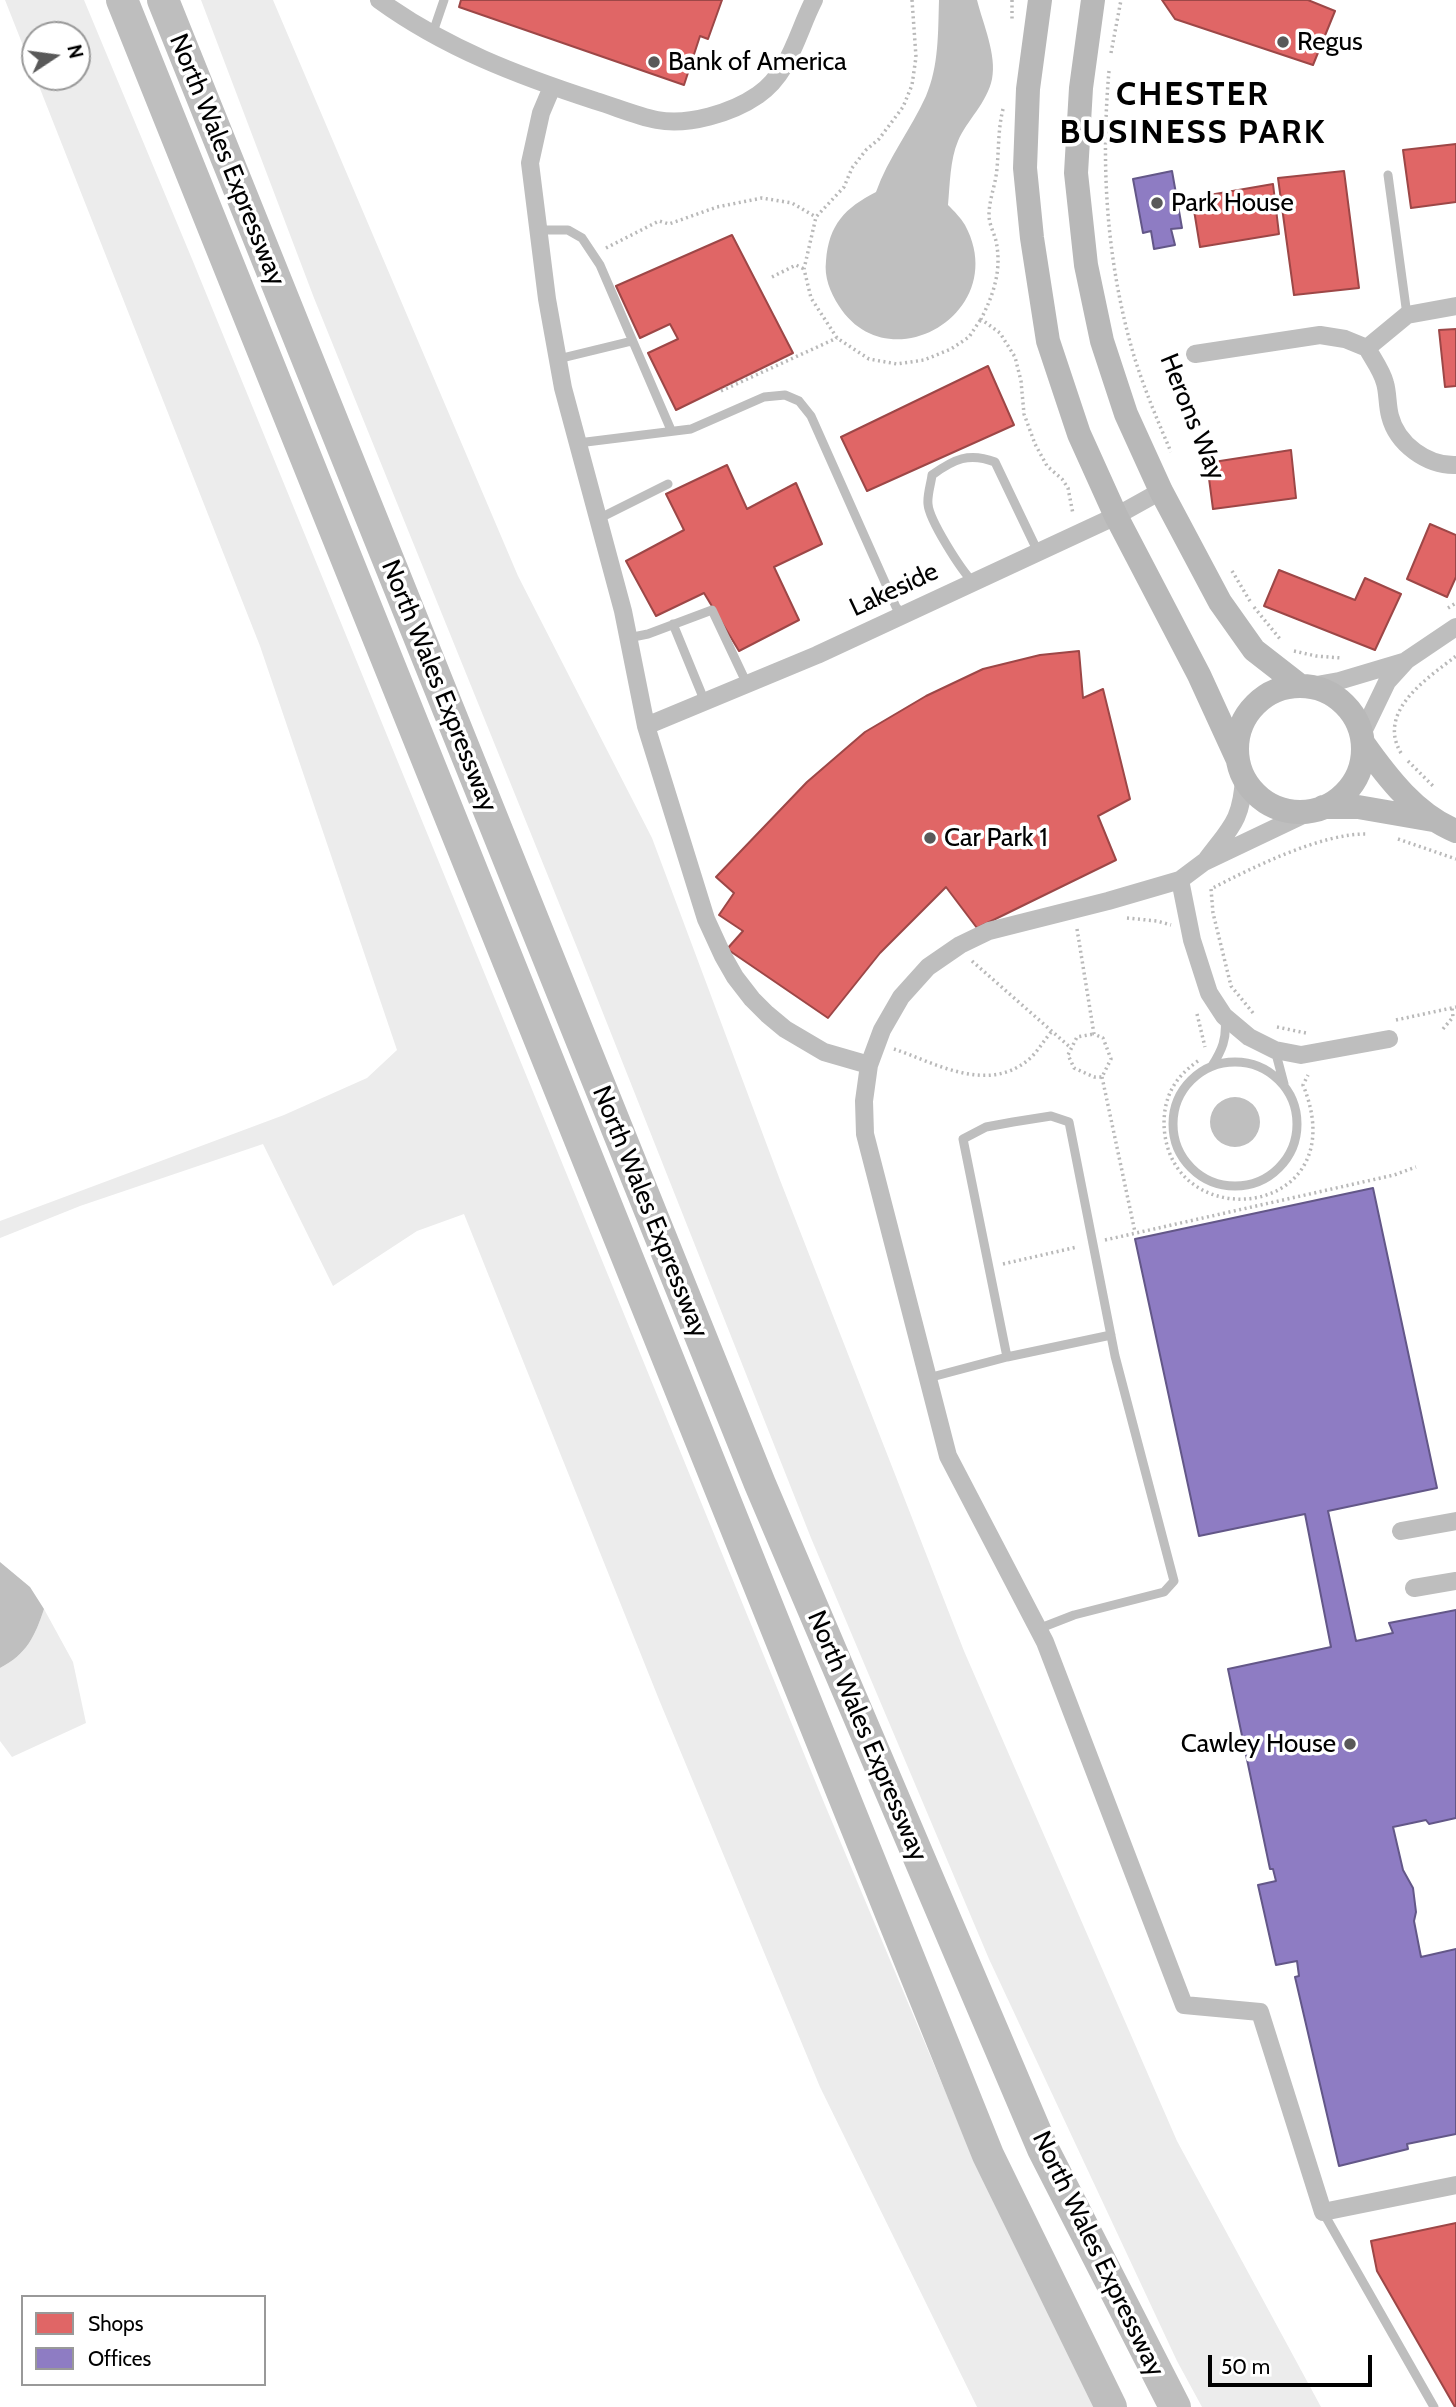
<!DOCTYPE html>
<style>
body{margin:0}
#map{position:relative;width:1456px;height:2407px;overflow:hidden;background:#fff;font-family:Cabin,sans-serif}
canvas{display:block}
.legend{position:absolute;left:21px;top:2295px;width:245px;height:91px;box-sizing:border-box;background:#fff;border:2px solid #999;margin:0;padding:9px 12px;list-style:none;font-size:21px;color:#000}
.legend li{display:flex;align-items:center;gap:14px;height:35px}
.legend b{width:35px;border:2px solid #999}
.north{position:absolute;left:21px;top:21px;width:70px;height:70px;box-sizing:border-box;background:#fff;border:2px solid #999;border-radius:50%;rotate:77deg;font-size:19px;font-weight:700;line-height:28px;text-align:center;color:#000}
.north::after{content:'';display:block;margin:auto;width:24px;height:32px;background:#595959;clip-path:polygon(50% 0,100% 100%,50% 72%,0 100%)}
.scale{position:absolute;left:1208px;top:2355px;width:164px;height:32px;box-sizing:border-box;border:4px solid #000;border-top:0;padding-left:9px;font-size:21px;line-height:24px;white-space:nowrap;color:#000;-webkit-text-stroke:5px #fff;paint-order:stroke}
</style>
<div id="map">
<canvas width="1456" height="2407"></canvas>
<ul class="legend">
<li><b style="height:19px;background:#e06666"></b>Shops</li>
<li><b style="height:19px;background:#8e7cc3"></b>Offices</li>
</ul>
<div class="north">N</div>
<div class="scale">50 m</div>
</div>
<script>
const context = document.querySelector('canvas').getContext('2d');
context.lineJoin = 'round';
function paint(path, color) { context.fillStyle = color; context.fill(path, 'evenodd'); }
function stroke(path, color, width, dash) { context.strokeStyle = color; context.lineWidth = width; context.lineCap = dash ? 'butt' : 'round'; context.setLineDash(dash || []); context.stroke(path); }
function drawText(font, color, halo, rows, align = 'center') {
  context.font = font + ' Cabin,sans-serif'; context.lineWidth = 7; context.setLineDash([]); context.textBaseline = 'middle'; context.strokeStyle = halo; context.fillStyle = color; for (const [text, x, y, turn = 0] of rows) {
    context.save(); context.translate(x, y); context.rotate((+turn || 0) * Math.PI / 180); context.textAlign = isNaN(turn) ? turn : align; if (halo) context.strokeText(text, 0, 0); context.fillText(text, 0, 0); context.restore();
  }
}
const green = new Path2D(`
 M5,0H84L192,259L825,1805L961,2129L1096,2407H977L820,2087L660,1702L464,1214L417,1231L333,1286L263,1144L80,1206L0,1238V1221L284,1115L367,1078L397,1050L260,646ZM35,35H77V77H35Z
 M201,0H273L518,576L652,838L780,1180L964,1651L1177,2141L1321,2407H1202L1177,2361L989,1959L811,1538L578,950L314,298Z
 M44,1609L73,1662L86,1723L12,1757L0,1741V1668C27,1654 35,1636 44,1609Z`);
const water = new Path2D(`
 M939,0H977C983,24 997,55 992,79C987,103 967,120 958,141C950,160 950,184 948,205C954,211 961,218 965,225C1012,312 889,384 839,306C830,292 824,277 826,261C829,224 845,208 876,192C888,158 911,129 926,96C939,66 938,32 939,0Z
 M1210 1122a25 25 0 1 1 50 0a25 25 0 1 1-50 0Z
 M0,1562L30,1587L44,1609C35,1636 27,1654 0,1668Z`);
const shops = new Path2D(`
 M461,0H722L708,39L700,36L684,85L459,7Z
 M1162,0H1308L1335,11L1313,65L1175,19Z
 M1456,144V202L1411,208L1403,150Z
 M1344,171L1359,288L1294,295L1278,178Z
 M1273,184L1279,234L1200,247L1192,198Z
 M732,235L793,353L676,410L648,353L678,339L670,324L640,338L616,286Z
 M1456,329V386L1445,387L1439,330Z
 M988,366L1014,425L867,491L841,437Z
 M1291,450L1296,498L1213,509L1207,463Z
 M727,465L747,509L796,483L822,544L774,567L799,620L739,651L704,593L656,616L626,561L684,530L666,494Z
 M1430,524L1456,535V577L1447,597L1407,579Z
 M1279,570L1355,600L1365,578L1401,594L1375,650L1264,606Z
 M1079,651L1083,698L1103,689L1130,799L1098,816L1116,860L977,928L946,887L880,953L828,1018L727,949L743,931L719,915L734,893L716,877L807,782L865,732L926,696L983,669L1040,655Z
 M1456,2223V2407H1455L1377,2271L1371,2241Z`);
const offices = new Path2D(`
 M1172,171L1182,228L1171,229L1175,245L1154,249L1151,231L1143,233L1133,179Z
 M1373,1188L1437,1488L1328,1511L1356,1641L1393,1633L1389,1623L1456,1610V1818L1429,1824L1426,1820L1393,1827L1403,1870L1413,1888L1416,1912L1414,1921L1421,1957L1456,1949V2134L1407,2144L1408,2149L1339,2166L1295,1977L1299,1976L1297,1961L1276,1965L1258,1885L1276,1881L1273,1869H1270L1228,1669L1331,1647L1305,1514L1199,1536L1135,1239Z`);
const path = new Path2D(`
 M912,0L916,57L912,85L903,107L879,139L866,150L852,168L844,187L816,217L804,269L811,298L837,338L869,359L897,364L924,360L951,349L969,337L981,319
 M1012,0V19
 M1111,53L1121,0
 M1109,71C1101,162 1106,253 1130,342C1140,379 1156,417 1171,452
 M1003,109C998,129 999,147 997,168C996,184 989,199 989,215C989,224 994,233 996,241C1002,269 994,294 981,319L1000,333L1015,357L1021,381L1024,414L1035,444L1047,466L1062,479L1068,488L1073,514
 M606,248L659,221L669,224L717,207L762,198L792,203L816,217
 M772,277L796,265L804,269
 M721,391L837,338
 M1232,571L1250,601
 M1254,607L1280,639
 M1448,608L1456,603
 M1294,651L1316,656L1341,658
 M1401,753C1376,711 1428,678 1456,656
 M1408,761L1435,788
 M1398,839L1456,859
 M1127,918L1157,921L1171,925
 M1077,929L1094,1034L1103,1038L1111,1059L1102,1077H1094L1074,1068L1068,1055L1077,1037L1094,1034
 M972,961L1071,1048
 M1253,1013L1231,986L1213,913L1211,889C1251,868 1322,833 1367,834
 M1197,1014L1205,1047
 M1396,1020L1456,1007
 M1277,1027L1306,1033
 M1443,1029L1453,1017L1452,1008
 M894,1049C935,1063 987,1094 1028,1060C1037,1053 1044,1040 1052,1031
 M1198,1061C1175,1077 1164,1096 1164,1124C1167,1239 1358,1219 1303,1085L1308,1075
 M1102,1077L1135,1232
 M1105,1240L1394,1175L1416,1167
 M1003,1264L1077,1247`);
const lane = new Path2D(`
 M432,35L444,0
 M1388,175L1407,315
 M539,230H568L582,238L600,265L671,430
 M558,359L632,341
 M578,443L691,429L764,397L785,395L799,401L811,416L896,607L903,615
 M598,519L668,484
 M973,582C961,570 929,520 928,504C927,495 931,484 932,475C954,459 969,452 995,462L1038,552
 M673,624L705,702
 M628,638L648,634L712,610L747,684
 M1275,1050L1284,1084
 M1173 1124a62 62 0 1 1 124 0a62 62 0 1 1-124 0Z
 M1212,1066C1222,1050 1227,1039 1225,1019
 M1007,1357L1111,1335
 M928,1378L1007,1357L963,1139L986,1127L1013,1122L1051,1116L1069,1122L1115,1356L1174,1581L1164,1592L1074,1615L1038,1629
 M1323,2212L1434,2407`);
const street = new Path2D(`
 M379,0C445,48 519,76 596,101C616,107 636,116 657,120C688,126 732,113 758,95C790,73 797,33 814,0
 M552,87L541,113L530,163L547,299L563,388L623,611L646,726L706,919L723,956L735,977L752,999L767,1014L785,1029L824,1052L869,1065
 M1367,348C1373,359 1382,371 1385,383C1388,393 1387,405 1390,416C1397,444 1427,466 1456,465
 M1367,348L1407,315L1456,306
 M1195,354L1320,335L1345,339L1367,348
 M1311,686L1339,681L1406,661
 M646,726L817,655L1116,516L1161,491
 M1361,736L1387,682L1407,660L1456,627
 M1309,812L1204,862L1180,880L1108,901L989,931L960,945L928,967L901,997L882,1030L869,1065L864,1101L865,1134L948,1456L1045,1642L1184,2005L1260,2012L1323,2212L1456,2185
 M1207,859C1231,827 1242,820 1244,777
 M1180,880L1192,940L1209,993L1224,1016L1249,1037L1275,1050L1301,1055L1389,1039
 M1401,1531L1456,1521
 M1414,1588L1456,1581`);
const secondary = new Path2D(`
 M1040,0L1028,89L1025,168L1032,238L1048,341L1079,434L1116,516L1199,675L1237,758
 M1093,0L1081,88L1076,173L1086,265L1102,341L1126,414L1161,491L1220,602L1254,650L1299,685
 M1237 749a63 63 0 1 1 126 0a63 63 0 1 1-126 0Z
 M1363,743C1387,777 1416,815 1456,831
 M1323,807H1358L1433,820`);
const highway = new Path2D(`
 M122,0L988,2155L1111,2407
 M163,0L760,1484L1043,2149L1175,2407`);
const markers = [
 [1283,42,7,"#595959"],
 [654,62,7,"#595959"],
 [1157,203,7,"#595959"],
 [930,838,7,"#595959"],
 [1350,1744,7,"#595959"]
];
const poiNames = [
 ["Regus",1297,42],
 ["Bank of America",668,62],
 ["Park House",1171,203],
 ["Car Park 1",944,838],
 ["Cawley House",1336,1744,"right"]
];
const streetNames = [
 ["North Wales Expressway",227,160,68],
 ["Herons Way",1192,417,68],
 ["Lakeside",894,590,-25],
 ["North Wales Expressway",439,686,68],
 ["North Wales Expressway",650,1212,68],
 ["North Wales Expressway",867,1736,67],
 ["North Wales Expressway",1098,2254,64]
];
const districtNames = [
 ["CHESTER",1193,95],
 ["BUSINESS PARK",1193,133]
];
paint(green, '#ececec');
paint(water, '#bfbfbf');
paint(shops, '#e06666');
stroke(shops, '#9d4747', 2);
paint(offices, '#8e7cc3');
stroke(offices, '#635788', 2);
stroke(path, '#b9b9b9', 3.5, [2, 3.5]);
stroke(lane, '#bebebe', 9);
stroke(street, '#bebebe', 18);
stroke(secondary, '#b8b8b8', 24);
stroke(highway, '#bebebe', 32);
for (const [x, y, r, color] of markers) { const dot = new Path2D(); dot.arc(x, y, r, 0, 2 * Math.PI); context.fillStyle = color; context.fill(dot); stroke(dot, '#fff', 2.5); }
drawText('26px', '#000', '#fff', poiNames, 'left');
drawText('26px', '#000', '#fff', streetNames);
context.letterSpacing = '2px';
drawText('bold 33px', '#000', '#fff', districtNames);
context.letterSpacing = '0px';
</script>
